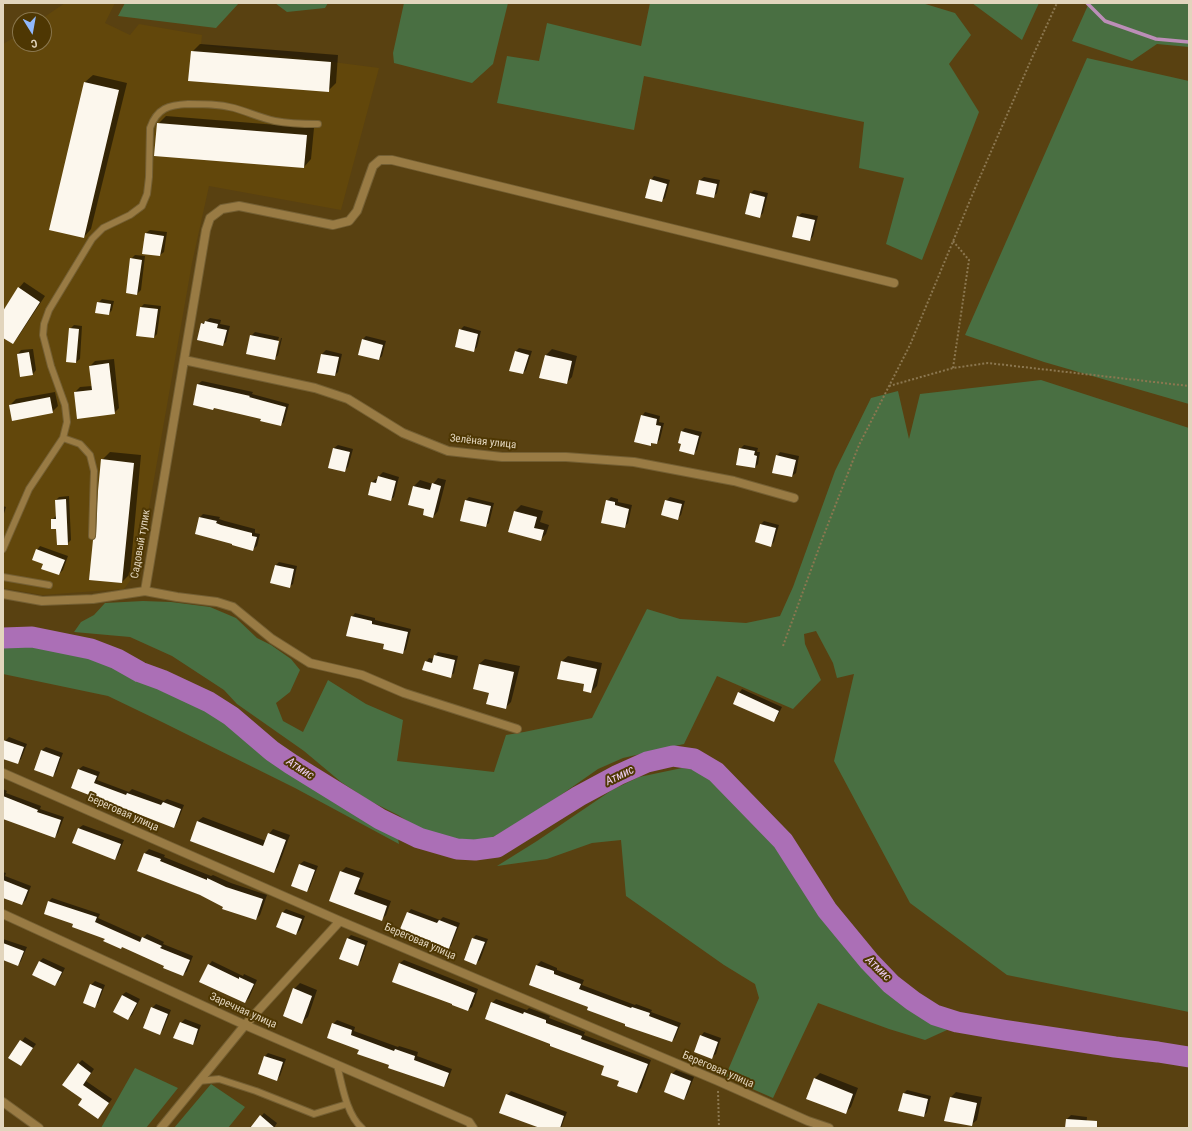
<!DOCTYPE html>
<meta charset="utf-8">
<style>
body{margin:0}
#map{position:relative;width:1192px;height:1131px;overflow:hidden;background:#594111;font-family:"Roboto Condensed",sans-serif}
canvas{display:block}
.frame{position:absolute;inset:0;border:4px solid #e2d5bd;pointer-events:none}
.north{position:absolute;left:12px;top:12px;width:40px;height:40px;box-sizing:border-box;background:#4e3703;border:1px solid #89764d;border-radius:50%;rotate:169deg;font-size:11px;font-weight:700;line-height:16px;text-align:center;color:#e2d5bd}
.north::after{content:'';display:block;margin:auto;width:14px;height:18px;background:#90b8fd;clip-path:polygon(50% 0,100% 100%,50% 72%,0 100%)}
</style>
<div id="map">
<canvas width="1192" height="1131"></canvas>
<div class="frame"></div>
<div class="north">С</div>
</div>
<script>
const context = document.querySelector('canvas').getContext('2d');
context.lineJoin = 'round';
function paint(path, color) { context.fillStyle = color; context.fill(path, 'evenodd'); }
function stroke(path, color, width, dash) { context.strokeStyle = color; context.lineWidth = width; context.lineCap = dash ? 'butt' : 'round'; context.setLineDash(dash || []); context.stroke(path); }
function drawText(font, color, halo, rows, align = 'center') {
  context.font = font + ' "Roboto Condensed",sans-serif'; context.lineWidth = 4; context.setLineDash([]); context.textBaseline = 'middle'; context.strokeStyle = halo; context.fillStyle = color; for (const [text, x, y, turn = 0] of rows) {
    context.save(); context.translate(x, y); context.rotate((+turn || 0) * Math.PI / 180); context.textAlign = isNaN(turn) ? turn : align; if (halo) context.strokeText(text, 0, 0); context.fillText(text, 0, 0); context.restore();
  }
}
const built = new Path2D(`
 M65,3H115L105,23L130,35L139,24L202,35L201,45L379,68L341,210L209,186L192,263L138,570L124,589L42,595L3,588V44L20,34V44H44V20H40Z`);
const green = new Path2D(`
 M125,3H239L216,28L118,16Z
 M275,3H328L325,8L287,12Z
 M404,3H508L493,64L472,83L394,63L393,53Z
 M650,3H922L955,13L971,35L949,64L979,112L922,260L886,244L904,178L859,168L864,122L644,76L634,130L497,103L507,56L539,61L547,23L641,46Z
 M972,3H1039L1022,40Z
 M1089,3H1189V47L1157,44L1132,61L1072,41Z
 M1087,58L1189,81V404L1044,362L965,335Z
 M1041,380L1189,428V1012L1007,975L910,903L834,761L854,674L837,678L833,663L816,631L804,634L805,644L821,680L793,709L717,676L684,744L623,758L598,769L545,806L485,842L473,844L458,842L415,826L398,815L370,801L341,782L304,751L237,704L224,690L172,656L130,637L74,632L81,622L94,615L105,603L143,601L171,602L210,607L236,618L257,638L271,645L291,659L300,670L290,692L276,703L283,721L303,732L328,680L366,704L403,720L397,761L494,772L506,735L524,732L592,718L647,609L680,619L746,623L780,616L793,587L835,471L871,398L898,391L909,439L920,394Z
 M35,644L68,651L102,663L128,669L149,679L177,695L214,711L232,726L260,741L282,765L318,790L397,833L399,844L295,788L162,722L108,696L3,674V646Z
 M682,768L702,770L710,774L732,799L750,812L766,831L814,898L829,922L861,956L902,996L942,1023L947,1030L925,1040L889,1029L818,1003L773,1098L725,1077L759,998L755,984L724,965L626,896L621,840L592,843L547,859L497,866L537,841L612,790L639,777Z
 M135,1068L178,1088L146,1128H101Z
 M211,1084L245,1107L228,1128H174Z`);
const shadow = new Path2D(`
 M200,44L338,55L336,83L328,91L192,52Z
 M93,75L127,83L91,229L84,237L85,82Z
 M166,116L314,128L311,159L304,167L158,124Z
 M654,176L670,180L665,198L661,201L651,180Z
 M704,177L720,180L717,193L713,197L697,193L700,180Z
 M754,190L768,193L763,213L760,216L750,194Z
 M802,213L818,216L813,236L810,240L798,216Z
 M150,230L167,232L164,252L160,255L146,233Z
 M135,255L145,256L141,290L137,294L131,259Z
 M24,282L45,296L18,337L12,343L3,337V312L19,288Z
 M102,299L114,301L112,310L109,314L98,303Z
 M144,304L161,306L157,334L154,337L141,307Z
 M210,318L221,320L220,324L230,326L226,342L222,345L202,324Z
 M74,325L82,326L80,359L76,362L70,329Z
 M464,326L481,331L477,347L473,351L460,330Z
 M255,332L279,337L274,356H276L281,338H282L278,355L274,359L251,336Z
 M366,336L386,341L382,356L379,359L359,354L363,339Z
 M519,348L532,351L526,370L523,373L516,351Z
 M33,349L36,370L33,374L18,354L21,350Z
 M552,349L577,356L572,377L566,383L541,377L546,355Z
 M326,350L342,354L338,372L335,375L319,372L322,354Z
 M114,359L119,408L114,413L75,392L80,387L92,386L90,366L95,361Z
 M202,381L253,392L252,394L289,404L284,422L280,425L262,419L198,384Z
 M55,392L58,406L52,412L10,405L16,399Z
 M645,412L660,416L659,422L664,423L660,439L657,443L653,442L650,444L642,416Z
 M685,428L702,432L697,450L693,454L682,444L681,432Z
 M338,445L353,449L348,467L344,471L334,448Z
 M744,445L758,448L757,452H760L758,464L755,467L740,449Z
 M110,452L141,455L130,574L122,582L102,460Z
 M780,452L799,456L796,473L792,476L777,456Z
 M383,472L399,477L394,497L390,500L372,482L376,479H378L379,476Z
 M438,478L446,480L438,511L433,517L426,508L409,504L414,486L420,480L433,484Z
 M69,496L71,540L67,544L52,520L56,516V500L59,497Z
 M469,497L494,503L489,523L485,526L466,500Z
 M611,497L618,499V502L632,505L628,523L624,527L607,501Z
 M670,497L685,501L681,515L677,519L666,501Z
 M521,505L543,511L540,522L549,525L546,534L540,540L510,531L515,511Z
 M3,506L6,507L3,517Z
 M203,514L220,517L219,519L225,521L255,529V533L260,534L257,546L253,549L233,543L196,534L200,517Z
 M764,521L779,525L774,542L770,546L761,524Z
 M40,546L68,556L63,570L59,574L44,563L37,550Z
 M279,562L297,566L293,584L289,587L276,565Z
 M355,613L375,618V620L411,629L406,649L403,652L385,643L352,617Z
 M438,652L458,656L454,673L450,676L426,662L429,658L434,659L435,655Z
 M568,656L602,663L597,686L591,692L585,684L562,661Z
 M485,659L520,666L511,702L506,707L490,692L479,664Z
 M742,689L782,707L777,717L774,721L739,693Z
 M9,737L27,744L21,759L17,763L3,758V747L5,741Z
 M46,747L63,753L56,772L53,776L42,750Z
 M83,766L100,772L97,780L129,792L132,789L164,801L167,799L184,805L177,823L174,827L73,787L79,769Z
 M3,789L7,791L6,793L41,806L40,809L64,817L58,833L55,837L3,813Z
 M203,817L266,841L269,834L273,829L290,835L278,867L274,872L191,841L198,821Z
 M83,825L124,840L118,855L115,859L74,843L79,828Z
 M149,849L165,855L164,857L211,876L213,875L231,883L267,895L260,915L256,919L200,895L138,870L145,853Z
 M304,861L318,866L310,887L307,891L292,886L300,864Z
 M346,867L364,873L358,889L391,901L386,915L381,920L364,914L341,872Z
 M3,872L6,873L5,876L31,886L26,900L22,904L3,895Z
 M52,898L100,914L98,918L143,938L147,934L164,942L163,944L193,956L187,971L183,975L166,965L123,946L121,948L106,938L75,924L49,901Z
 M286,909L305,916L300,930L296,934L283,912Z
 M411,909L440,920L443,917L460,923L451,946L448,949L432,940L408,913Z
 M351,935L368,941L361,961L357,964L340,958L348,938Z
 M476,935L488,939L480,960L476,963L473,938Z
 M3,939L27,947L21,961L18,965L3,959Z
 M43,958L65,968L58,982L54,985L33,975L40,961Z
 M404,960L478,989L472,1007L468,1010L453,1003L393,982L400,963Z
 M212,961L243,976L244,974L257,980L249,998L245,1002L209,965Z
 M541,961L557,968V970L584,980L582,985L635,1005L636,1004L652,1010L651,1012L681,1023L675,1038L672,1041L589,1007L530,984L537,965Z
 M95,981L105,985L98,1003L94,1006L91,985Z
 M300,983L317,990L308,1017L302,1022L294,989Z
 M126,992L140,999L132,1015L128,1019L114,1012L122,995Z
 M496,999L527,1010L529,1008L550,1016L549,1018L585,1032L584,1035L651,1060L641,1088L637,1092L620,1081L605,1065L552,1043L492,1003Z
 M156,1004L171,1010L163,1030L159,1034L152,1008Z
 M185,1019L201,1025L196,1040L193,1044L181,1023Z
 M337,1020L355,1027L354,1031L398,1047L399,1046L418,1052L417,1056L452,1069L447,1082L444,1086L390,1065L360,1049L333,1024Z
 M704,1032L721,1038L716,1054L712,1057L701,1036Z
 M25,1037L36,1044L21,1065L10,1057Z
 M268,1053L286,1059L280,1076L277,1079L265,1056Z
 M82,1060L94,1069L86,1081L112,1099L98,1118L84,1099L78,1064Z
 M676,1070L694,1077L687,1095L684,1099L672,1074Z
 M820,1073L858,1088L851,1107L845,1113L814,1079Z
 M907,1090L931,1096L927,1112L924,1116L904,1093Z
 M511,1091L567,1112L561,1128H538V1126L507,1095Z
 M956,1092L982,1097L977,1120L971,1125L951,1097Z
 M264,1113L277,1123L274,1128H251Z
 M1071,1115L1087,1117L1086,1128H1066L1067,1119Z`);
const stream = new Path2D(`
 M1087,3L1105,21L1156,39L1189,42`);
const river = new Path2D(`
 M3,638L32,637L91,649L117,659L140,672L162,680L209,702L231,716L272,751L291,764L380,819L419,838L457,849L475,850L497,847L579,796L618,775L647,762L673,756L694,759L716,772L783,841L827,910L869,961L891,984L913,1001L935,1015L957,1022L1003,1030L1115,1047L1158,1052L1189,1057`);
const building = new Path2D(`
 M191,51L331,62L329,92L188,81Z
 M84,82L119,90L84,238L49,230Z
 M157,123L307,135L304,168L154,156Z
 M650,179L667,184L662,202L645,198Z
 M699,180L717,184L714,198L696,194Z
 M750,193L765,197L760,218L745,214Z
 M797,216L815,220L810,241L792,237Z
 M145,233L164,236L160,256L142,254Z
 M130,258L142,260L137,295L126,293Z
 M18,287L40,302L13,344L3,338V311Z
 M97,302L111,304L109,315L95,313Z
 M140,307L158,309L154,338L136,336Z
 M205,321L218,324L217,328L227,330L223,346L197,340L201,323L204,324Z
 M69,328L79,329L76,363L66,362Z
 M459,329L478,334L474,352L455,347Z
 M250,335L279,341L275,360L246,354Z
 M362,339L383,345L379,360L358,355Z
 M515,351L529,355L523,374L509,371Z
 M29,352L33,375L20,377L17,354Z
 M321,354L339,357L335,376L317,373Z
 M545,355L572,361L567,384L539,378Z
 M109,363L115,414L77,419L74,392L92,390L89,366Z
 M197,384L250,396L249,397L286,407L281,426L260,421L261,419L214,408L213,410L193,405Z
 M50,397L53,413L12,421L9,405Z
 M641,415L657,419L656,425L661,426L657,444L651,443V446L634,442Z
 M681,431L699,436L694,455L679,451L681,444L678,443Z
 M333,448L350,452L345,472L328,468Z
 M739,448L755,451L754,455L757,456L755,468L736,465Z
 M776,455L796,460L792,477L772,473Z
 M101,459L134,463L122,583L89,580L93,540L96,536L98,491Z
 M378,476L396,481L391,501L368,495L371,482L376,483Z
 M432,483L441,486L433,518L423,515L424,509L408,505L413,486L430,490Z
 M66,499L68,545H57L56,529H51V519H56L55,500Z
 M465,500L491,506L486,527L460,521Z
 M606,500L615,502V505L629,509L625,528L601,523Z
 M665,500L682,504L678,520L661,515Z
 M514,511L537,517L534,528L544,530L541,541L508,532Z
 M199,517L217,521L216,523L221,525L252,533V536L257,537L253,551L232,545V544L195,534Z
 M760,524L776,528L771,547L755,542Z
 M36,549L65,560L59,575L41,569L43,564L32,560Z
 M275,565L294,569L290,588L270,583Z
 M351,616L372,621V624L408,632L403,654L383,649L384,644L346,636Z
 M434,655L455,660L451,678L422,670L425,661L432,663Z
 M561,661L597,669L591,693L583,691L584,684L557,679Z
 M479,664L514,672L506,709L486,704L489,693L473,689Z
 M738,692L779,711L774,722L733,704Z
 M3,740L24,747L18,764L3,759Z
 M41,750L60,757L53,777L34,770Z
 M78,769L97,776L94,783L126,795L127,793L161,805L163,802L181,809L174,828L71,788Z
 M3,796L38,810L37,812L61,820L55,838L3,819Z
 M197,821L263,846L268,833L286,840L274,873L190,841Z
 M78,828L121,844L115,860L72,843Z
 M144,853L161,859L160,861L207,880V878L226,887L263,899L256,920L222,909L223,907L200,895L137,871Z
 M299,864L315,870L307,892L291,886Z
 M340,871L360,878L354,894L387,906L382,921L329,901Z
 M3,880L28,890L22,905L3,898Z
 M48,901L97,917L95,922L140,942L142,937L162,946L160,948L190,960L183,976L163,968L164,966L122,947L121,949L103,941L105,939L72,927L73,924L44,914Z
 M282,912L302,919L296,935L276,927Z
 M407,912L437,923L439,920L457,927L448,951L430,944L431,941L400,929Z
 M347,938L365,945L358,966L339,959Z
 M472,938L485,942L476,965L464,960Z
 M3,943L24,951L18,966L3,960Z
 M39,961L62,972L55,986L32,975Z
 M399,963L475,993L468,1011L452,1005V1004L392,982Z
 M208,964L239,979V977L254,984L245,1003L199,982Z
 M536,965L554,971V974L581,984L579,989L631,1008L632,1007L650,1013L649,1016L678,1027L672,1042L625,1026V1024L587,1010L588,1007L529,985Z
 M90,984L102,989L95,1008L83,1003Z
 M293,988L312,996L302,1024L283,1016Z
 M122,995L137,1003L128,1020L113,1012Z
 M491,1002L523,1014L524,1012L546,1020V1023L582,1036L581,1039L648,1064L637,1093L617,1086L619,1081L601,1075L604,1066L550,1046V1044L485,1019Z
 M151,1007L168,1014L160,1035L143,1028Z
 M180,1022L198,1029L193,1045L173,1038Z
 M332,1023L352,1030L351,1035L394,1051L395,1049L415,1056L414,1060L449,1073L444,1087L388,1068L389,1065L357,1054L359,1050L327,1038Z
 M700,1035L718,1042L712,1059L694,1052Z
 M20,1040L33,1048L21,1066L8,1058Z
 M264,1056L283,1062L277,1081L258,1074Z
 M78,1063L91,1073L83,1085L109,1103L98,1119L78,1105L82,1099L62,1085Z
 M671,1073L691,1081L684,1100L664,1092Z
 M814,1078L853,1094L846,1114L806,1099Z
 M903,1093L928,1099L924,1117L898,1111Z
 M506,1094L564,1116L560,1128H540L499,1113Z
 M950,1097L977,1103L972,1126L944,1121Z
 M260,1115L275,1128H250Z
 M1066,1119L1097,1121V1128H1065Z`);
const path = new Path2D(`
 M953,368L969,260L953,241
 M889,386L953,368L988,363L1189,386
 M783,646L823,537L859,445L910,345L976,186L1031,60L1057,3
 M718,1091L719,1128`);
const lane = new Path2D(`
 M63,438L80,444L90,455L94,471L92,536
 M3,549L29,489L63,438L67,422L65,405L51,366L43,335L44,324L49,310L92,239L103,228L130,215L142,206L147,194L149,177L150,128C157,108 169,105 188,104C204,104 219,104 234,108C248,112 261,118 275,121C290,124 303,124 318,124
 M3,577L49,585
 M337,1065C342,1084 346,1114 362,1128
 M199,1081L219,1079L256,1091L314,1114L347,1104`);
const street = new Path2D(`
 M184,360L315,388L348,399L403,433L448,451L502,457H566L634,462L734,481L794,498
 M145,591L177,597L217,602L233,607L272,639L310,663L362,675L404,693L517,729
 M3,594L42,601L93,599L145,591L206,230L210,218L222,209L239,206L333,225L349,221L357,211L373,166L380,160H392L894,283
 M3,773L340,921L718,1081L808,1121L829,1128
 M3,914L245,1025L469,1122L473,1128
 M3,1102L39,1128
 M161,1128L245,1025L340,921`);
const streetNames = [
 ["Зелёная улица",483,442,6],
 ["Садовый тупик",141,544,-80],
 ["Береговая улица",123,813,24],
 ["Береговая улица",420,942,23],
 ["Заречная улица",243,1011,24],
 ["Береговая улица",718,1070,23]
];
const waterNames = [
 ["Атмис",300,769,33],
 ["Атмис",620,776,-26],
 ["Атмис",878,969,44]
];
paint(built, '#62470b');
paint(green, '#496f42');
paint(shadow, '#0007');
stroke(stream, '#bc8eb8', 3.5);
stroke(river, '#ab6fb6', 21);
paint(building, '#fcf7ed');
stroke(lane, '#745f33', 8);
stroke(street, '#745f33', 10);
stroke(path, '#8b7750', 2, [2, 2]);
stroke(lane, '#997b44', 6);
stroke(street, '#997b44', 8);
drawText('11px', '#e2d5bd', '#4e3703', streetNames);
drawText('italic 12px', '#eecef3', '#4e3703', waterNames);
</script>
